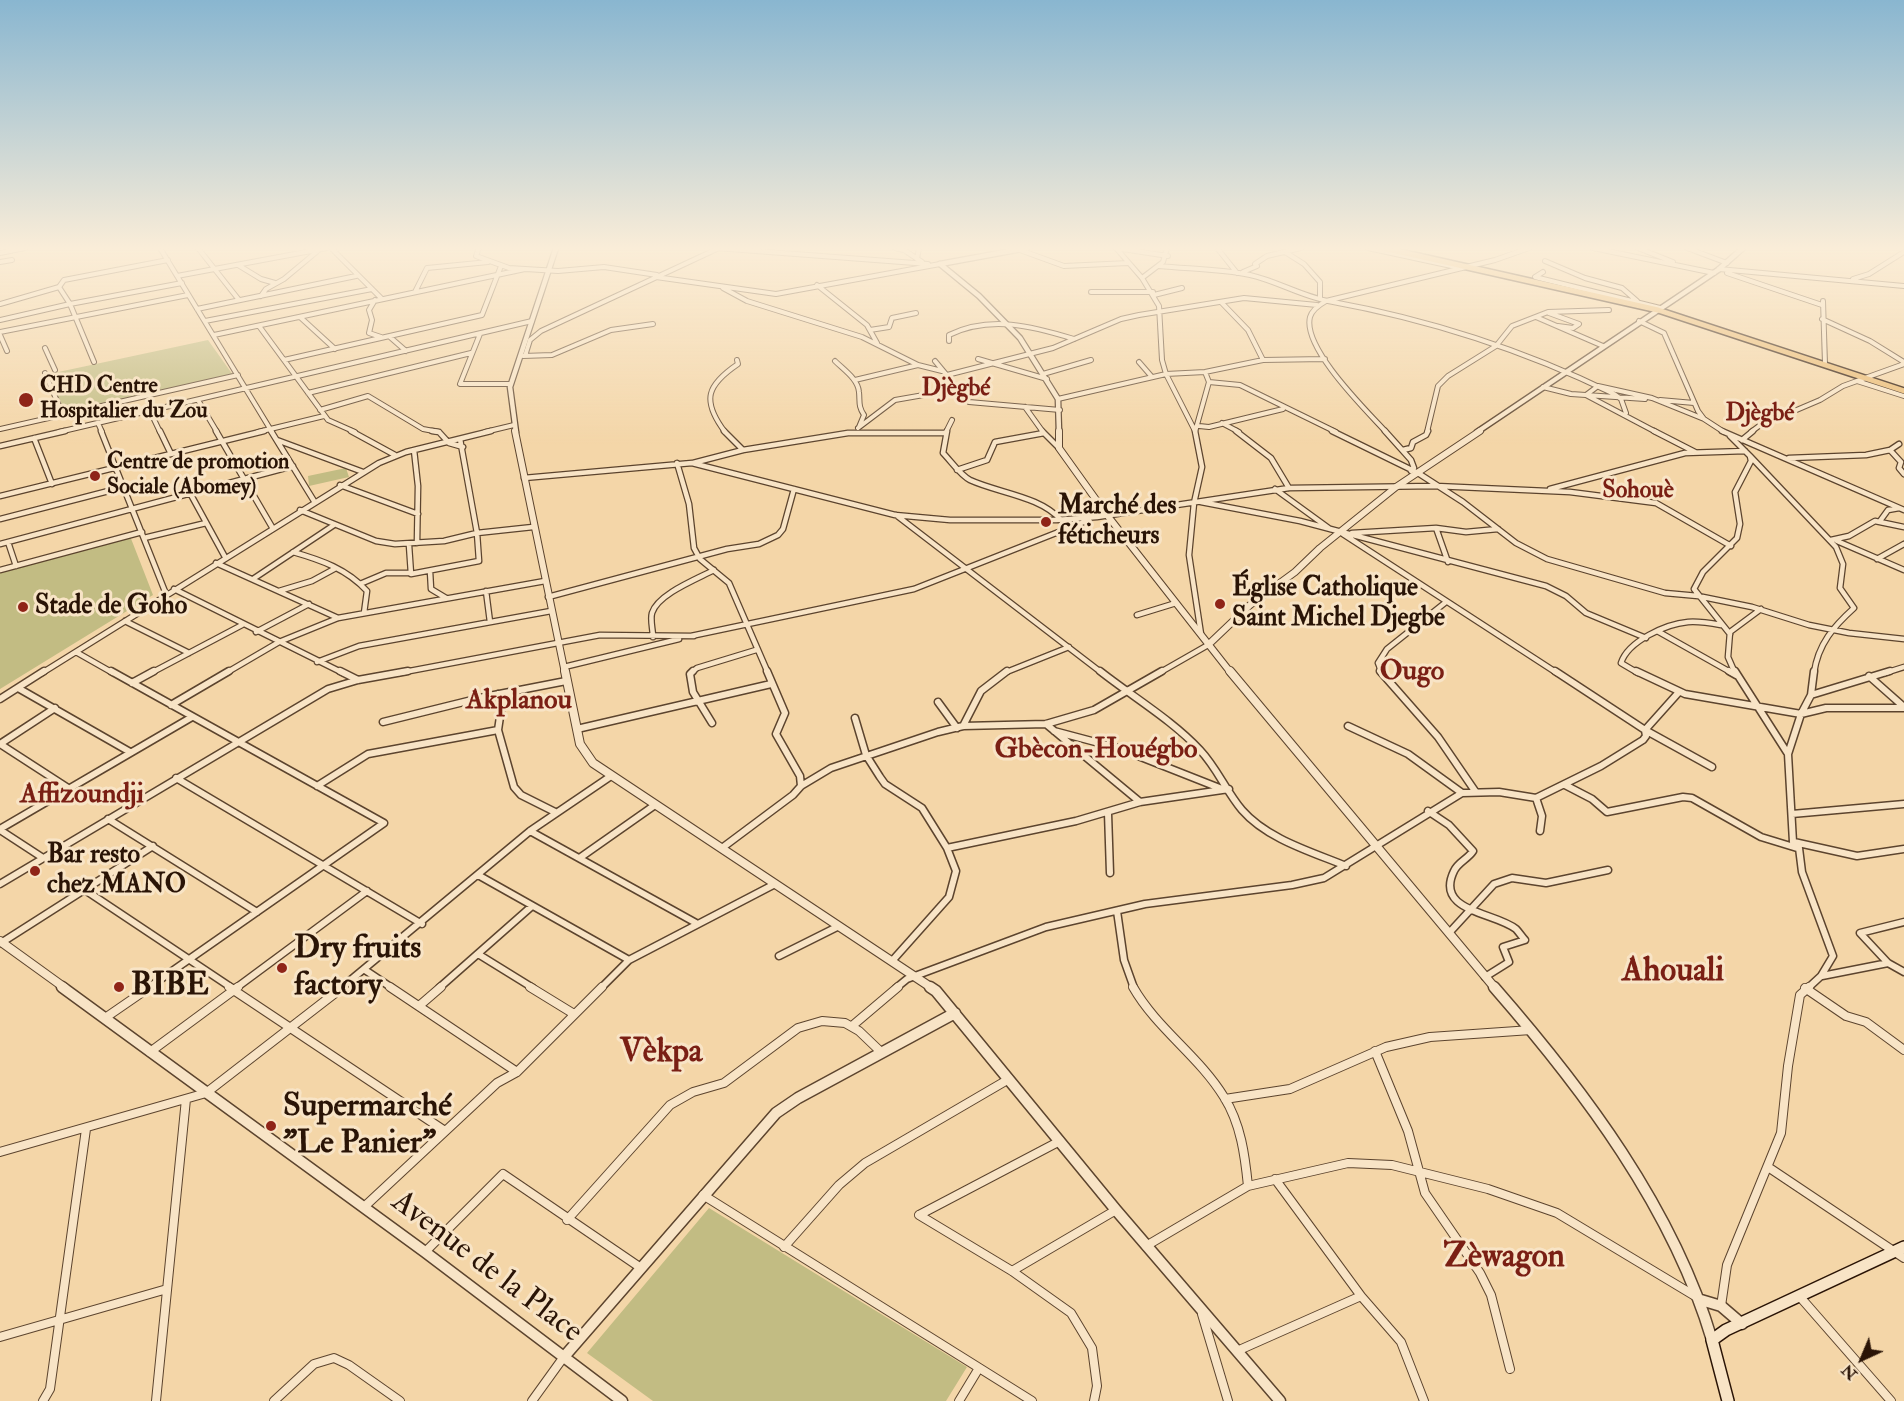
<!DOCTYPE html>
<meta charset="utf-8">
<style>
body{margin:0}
#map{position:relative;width:1904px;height:1401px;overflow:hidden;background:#f4d6a8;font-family:"IM FELL Double Pica",serif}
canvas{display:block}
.north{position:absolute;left:1832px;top:1329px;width:60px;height:60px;-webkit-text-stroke:4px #f8e4c6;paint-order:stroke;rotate:224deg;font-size:16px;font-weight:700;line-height:24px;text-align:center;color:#2a1406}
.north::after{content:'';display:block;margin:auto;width:21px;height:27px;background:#2a1406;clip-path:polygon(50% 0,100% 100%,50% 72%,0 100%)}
</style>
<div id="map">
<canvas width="1904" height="1401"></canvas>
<div class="north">N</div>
</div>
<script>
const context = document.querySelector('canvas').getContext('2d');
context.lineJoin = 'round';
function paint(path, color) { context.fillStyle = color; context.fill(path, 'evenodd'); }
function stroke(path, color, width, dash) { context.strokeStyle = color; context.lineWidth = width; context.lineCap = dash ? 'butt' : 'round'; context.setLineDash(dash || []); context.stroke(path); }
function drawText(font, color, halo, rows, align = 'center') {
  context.font = font + ' "IM FELL Double Pica",serif'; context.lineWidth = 6; context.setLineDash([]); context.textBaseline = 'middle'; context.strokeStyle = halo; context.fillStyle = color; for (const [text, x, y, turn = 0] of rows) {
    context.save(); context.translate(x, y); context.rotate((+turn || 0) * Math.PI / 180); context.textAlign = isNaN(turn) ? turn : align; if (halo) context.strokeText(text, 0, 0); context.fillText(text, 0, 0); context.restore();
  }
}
const green = new Path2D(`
 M208,340L233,375L65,413L49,374Z
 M346,468L349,477L309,486L308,476Z
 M130,536L153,595L0,689V571Z
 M709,1208L967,1367L946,1401H653L587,1353Z`);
const stream = new Path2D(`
 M1510,274L1552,283`);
const minorFar3 = new Path2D(`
 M160,248L272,432
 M198,248L239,300
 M331,248L381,298
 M479,248L476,256L509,268L558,271L604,267L657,275
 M716,248L928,264
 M895,248L904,250L922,262
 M1116,248L1142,278L1159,306L1162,360L1166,374L1195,431
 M1116,248L1168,256
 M1217,248L1237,273
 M1368,248L1456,267
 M1593,248L1714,273
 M1638,248L1673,262
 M1687,248L1727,263
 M1020,250L1064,266L1128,263
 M1285,252L1304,264L1320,282V299
 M0,253L25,248
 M917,259L919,248
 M1545,261L1585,278L1622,288L1637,301
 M0,262L12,260
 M238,265L261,279L275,283
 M1159,266C1189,269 1221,269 1250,275C1277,281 1301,296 1328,301C1427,319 1524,350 1614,394L1621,399L1626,413
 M1719,269L1904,286
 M1243,272L1257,266L1255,264L1267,256L1301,248
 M1543,272L1535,277L1660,308
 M1727,273L1822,305
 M177,276L327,248
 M656,277L776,294L940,264
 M1142,278L1163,262L1167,248
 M1853,279L1869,274L1904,252
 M817,285L867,325L877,343
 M723,288L747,301L862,337L918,365
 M415,292L427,268L488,262
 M1091,292H1153
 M1154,295L1182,288
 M261,296L266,289L284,279L320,249
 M375,300L369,310L372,320L369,333L381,337
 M1823,301L1825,364
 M1221,302L1248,330L1263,360
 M0,304L59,287L64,280L168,260
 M197,309L356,276
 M1549,313L1579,324L1573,328L1558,326
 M300,317L335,349
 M1536,317L1603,346
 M1822,319L1870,341L1904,362
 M0,320L70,304L59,287
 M205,321L372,289
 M1639,321L1664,333L1698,411L1704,419L1724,432
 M259,326L328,420L355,432
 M870,330L889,327L892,318L916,313
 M0,332L188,295
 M480,334L460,384H510
 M0,335L7,351
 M214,335L525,269
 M390,337L406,351
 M949,341V335C990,315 1032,326 1074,339
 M45,348L55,370
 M523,356L552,355L611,330L653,324
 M525,356L530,340L541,331L719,248
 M978,359L1047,379
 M284,360L482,315L501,266
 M835,361C844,370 858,379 859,392C860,402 858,406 864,415L859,427
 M935,361L969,402L1060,410
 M94,362L70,304L182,283
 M1139,362L1152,377
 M45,373L63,415
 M1043,374L1091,360
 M947,375L1053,348L1121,319L1139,315L1244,298L1317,305
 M855,380L918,365L942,371
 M1857,381L1904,396
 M1209,382L1240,385L1336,432
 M1543,387L1571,394L1645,399
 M308,393L471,353
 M1058,399L1166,374L1205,372L1263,360L1325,359
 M198,400L217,432
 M1660,400L1694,403
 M1025,407L1043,432
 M320,410L368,396L423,429L439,432
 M150,411L160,432
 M98,423L102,432
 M1222,423L1239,432
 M1199,426L1209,427L1283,409
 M858,428L895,400L958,389
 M0,429L238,375
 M59,432L532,321
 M258,432L324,416
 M485,432L514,425
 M725,432C701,400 707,385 738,364L737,360
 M946,432L952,420
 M1195,432L1209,382L1205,372
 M1386,432C1367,411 1302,348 1310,317C1312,310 1319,305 1326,301L1495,260L1529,248
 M1427,432L1438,386L1448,376L1496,346L1512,326L1548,312L1609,310
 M1656,432L1586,395L1598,386L1652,398L1704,419
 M1751,432L1759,426L1820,400L1843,386L1904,364`);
const minorFar2 = new Path2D(`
 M101,431L166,594
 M160,431L171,454
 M216,431L272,527
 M271,431L314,501
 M351,431L395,455
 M432,431L439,432L449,443L463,447
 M724,431L743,450
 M947,431L943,453C951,461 960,475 970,480C998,493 1040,496 1061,520
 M1042,431L1059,448
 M1195,431L1202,467L1194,503L1189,555L1201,634
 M1236,431L1271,458L1289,488
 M1332,431L1418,473L1463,502L1516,543L1547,559L1665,593L1698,596L1752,607L1809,625L1849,633L1904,639
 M1385,431L1411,460L1414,468L1411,471
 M1654,431L1695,452
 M1722,431L1904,510
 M1730,436L1750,456L1751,461L1735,492L1740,524L1737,538L1703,572L1694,589L1730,634
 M34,438L52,484
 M277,440L363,472
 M1742,440L1753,431
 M1899,444L1890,450L1901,462L1899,468L1904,474
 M0,446L65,431
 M414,450L418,486L417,543
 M1403,450L1411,448L1413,442L1426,435L1428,431
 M1750,456L1836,547L1843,564L1840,588L1854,608C1834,626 1818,644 1814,673
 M1789,458L1866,455L1890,450
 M677,463L689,504L694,548L700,559L729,583L768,673
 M693,463L743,450L848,433H946
 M957,470L987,460L995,442L1044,433
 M524,478L692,463L895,515L950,520H1056L1097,517L1289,488L1436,486L1570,492L1656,503L1731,546
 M340,485L418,514
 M1275,489L1330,529
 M1550,489L1685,453L1745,451
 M190,493L225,557
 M0,496L264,431
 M1201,502L1300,521L1546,586L1566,596L1586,613L1646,638
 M300,510L376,541L395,544L444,541L477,533L533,527
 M896,515L1102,673
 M0,519L124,487
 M1880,521L1888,510L1899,508
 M1436,528L1448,562
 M1352,533L1436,528L1466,532L1498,529
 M1343,534L1557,673
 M144,538L206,523
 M1831,540L1849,536L1875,521L1904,527
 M1837,541L1904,570
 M8,542L16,566
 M0,544L293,466
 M409,545L411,574L479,561L477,533L460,439
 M293,552C321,560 347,569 367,591L364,613
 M1877,559L1904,544
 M216,563L338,618
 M0,570L142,532
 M430,571L431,589L446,598
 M253,579L334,525
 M360,584L386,573H410
 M174,589L343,673
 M279,591L312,581L336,568
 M486,591L490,622
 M548,597L727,549L759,544L778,535L783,529L794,489
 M1137,615L1176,603
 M125,621L189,653
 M256,632L309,604
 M1659,632L1732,673
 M691,636L914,589L1089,520
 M653,637C653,630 650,620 652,613C658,594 697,579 714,570
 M76,652L113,673
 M317,662L359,646L551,611
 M564,667L679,639
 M42,673L379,463L406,452L491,431
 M151,673L242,625
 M226,673L279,642L338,618L545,581
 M399,673L600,635L694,636
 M691,673L697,668L756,650
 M1004,673L1069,647
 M1159,673L1208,645
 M1382,673L1378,663L1387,649L1446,602
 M1638,673L1621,663C1628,641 1666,624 1688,622C1699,621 1710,623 1721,625
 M1735,673L1728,657L1730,632L1761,609
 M1885,673L1904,667`);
const minorFar1 = new Path2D(`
 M111,671L384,823L148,988
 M340,671L358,680
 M693,671L690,674L693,692L712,723
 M767,671L785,713L776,734L800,776L801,786
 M1100,671C1133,697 1172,720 1200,750C1217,768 1226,791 1242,810C1267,839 1312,852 1346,866
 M1380,671L1438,737L1475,791
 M1555,671L1645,730L1712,767
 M1636,671L1685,694L1801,714L1826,708H1904
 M1729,671L1736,675
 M1735,671L1788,754
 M1869,676L1904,707
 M132,683L154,671
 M18,688L130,752
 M498,694L501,710L498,730L514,787L521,795L555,812
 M1811,695L1890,671
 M0,699L44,671
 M938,702L957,728
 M171,705L229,671
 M855,718L866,755L880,777L885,784L922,808L947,848L956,871L949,897L892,961
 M383,722L484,697L566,681
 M1046,724L1140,802
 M963,726L981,691L1007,671
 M1348,726L1408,754L1462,793
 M577,729L771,684
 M1054,731L1118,748L1222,789
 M0,744L68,788
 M0,744L55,708
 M176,778L422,924
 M1565,785L1592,799L1607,812L1683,797L1692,798L1761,837L1797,848
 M317,786L368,754L498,730
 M1536,798L1601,766L1643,740L1646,736L1645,730L1679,692
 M1428,811L1449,825L1473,851C1468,859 1458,862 1454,871C1434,912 1495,912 1516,929C1519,932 1522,937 1525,940L1503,947L1509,962L1485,977
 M1108,813L1110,873
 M1792,814L1904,804
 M108,819L257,912
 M0,829L192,717
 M0,830L43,858
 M530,831L696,923
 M1794,842L1857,856L1904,849
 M722,848L793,795L801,786L831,768L938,732L963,726L1046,724L1094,710L1162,671
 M947,848L1076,821L1140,802L1229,789
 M581,857L655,805
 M478,875L629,960
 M0,884L328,689L358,680L408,671
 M85,890L232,988
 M1117,911L1124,960L1134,988
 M1904,922L1860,933L1888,963L1904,972
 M1449,933L1494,884L1512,878L1546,883L1608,870
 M1,943L153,846
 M478,954L533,988
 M779,956L837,927
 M365,970L392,988
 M1822,976L1888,963
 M236,988L367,891
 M341,988L530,831L611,776
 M439,988L532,906
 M601,988L629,960L775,884
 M896,988L907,979L1046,927L1145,904L1292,885L1324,878L1462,793L1499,792L1536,798L1542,816L1540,831
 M1808,988L1821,976L1833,956L1802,872L1799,848L1793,842L1788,754L1801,714L1811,695L1814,671`);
const minor = new Path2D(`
 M229,987L445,1131
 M390,987L517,1072
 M530,987L574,1014
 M1133,987C1157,1029 1199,1056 1224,1097C1241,1124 1245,1156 1248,1186
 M1805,988L1846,1016L1866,1022L1904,1050
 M419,1006L441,987
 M105,1018L150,987
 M852,1026L898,987
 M1375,1051L1408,1131L1425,1193L1480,1273L1491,1295L1510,1369
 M150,1052L238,987
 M1225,1099L1290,1089L1386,1047L1430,1037L1531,1030
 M0,1152L206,1093L343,987
 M1768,1167L1904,1258
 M1275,1179L1361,1296L1401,1342L1424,1401
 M703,1195L1032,1401
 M364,1207L497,1083L517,1072L602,987
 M919,1215L1012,1271L1071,1313L1092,1348L1097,1386L1094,1401
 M919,1215L1060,1141
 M567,1220L670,1105L693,1092L724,1083L798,1028L822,1021L845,1023L859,1031L881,1052
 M1146,1246L1248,1186L1348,1163L1392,1165L1488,1189L1557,1213L1695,1296
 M784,1247L839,1185L865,1163L1009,1079
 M425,1252L503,1174L641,1268
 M1012,1271L1116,1210
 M1801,1298L1891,1401
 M1721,1306L1727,1265L1781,1133L1788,1066L1800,995L1809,987
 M1202,1314L1228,1401
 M0,1337L167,1289
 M1237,1351L1361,1296
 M43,1401L50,1389L86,1129
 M156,1401L186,1099
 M274,1401L314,1364L334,1358L349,1365L400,1401
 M532,1401L563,1358
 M959,1401L979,1368`);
const tertiaryFar3 = new Path2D(`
 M940,264L979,296L1020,338L1058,399L1059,432
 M940,264L1027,248
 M516,432L510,387L556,248
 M1477,432L1718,270L1743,248`);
const tertiaryFar2 = new Path2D(`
 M515,431L565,673
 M1059,431V448L1107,515L1231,673
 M1208,645L1250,605L1295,572L1320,548L1396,487L1480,431`);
const tertiaryFar1 = new Path2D(`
 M565,671L580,744L593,763L932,988
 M1230,671L1495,988
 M0,941L65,988`);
const tertiary = new Path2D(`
 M62,987L425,1252L622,1401
 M930,987L936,991L1116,1210L1280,1401
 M1494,987C1583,1089 1673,1208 1712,1340
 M1701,1300L1721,1306L1742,1324
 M563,1358L776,1113L798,1098L955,1013`);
const secondary = new Path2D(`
 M1728,1401L1712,1340L1726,1330L1904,1247`);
const primary = new Path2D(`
 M1383,248L1658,310L1904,391`);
const markers = [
 [26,400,8,"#8f2418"],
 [95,476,6,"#8f2418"],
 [1046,522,6,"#8f2418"],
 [1220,604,6,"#8f2418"],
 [23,607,6,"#8f2418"],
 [35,871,6,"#8f2418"],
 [282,968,6,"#8f2418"],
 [119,987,6,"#8f2418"],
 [271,1126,6,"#8f2418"]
];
const farPoinames = [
 ["CHD Centre",40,387],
 ["Hospitalier du Zou",40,412],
 ["Centre de promotion",107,463],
 ["Sociale (Abomey)",107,488]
];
const farQuarternames = [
 ["Djègbé",956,390],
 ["Djègbé",1760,415],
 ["Sohouè",1638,492]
];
const poiNames = [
 ["Marché des",1058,507],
 ["féticheurs",1058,537],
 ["Église Catholique",1232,589],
 ["Saint Michel Djegbe",1232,619],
 ["Stade de Goho",35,607],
 ["Bar resto",47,856],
 ["chez MANO",47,886]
];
const quarterNames = [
 ["Ougo",1412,673],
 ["Akplanou",519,702],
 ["Gbècon-Houégbo",1096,751],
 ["Affizoundji",82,796]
];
const nearPoinames = [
 ["Dry fruits",294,950],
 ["factory",294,987],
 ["BIBE",131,987],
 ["Supermarché",283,1108],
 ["\"Le Panier\"",283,1145]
];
const nearStreetnames = [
 ["Avenue de la Place",486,1268,37]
];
const nearQuarternames = [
 ["Ahouali",1673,973],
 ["Vèkpa",661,1054],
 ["Zèwagon",1504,1259]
];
paint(green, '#c2bc83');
stroke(stream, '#6e766a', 1.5);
stroke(minorFar3, '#5c442e', 6);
stroke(minorFar2, '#5c442e', 7);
stroke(minorFar1, '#5c442e', 9);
stroke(minor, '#5c442e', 10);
stroke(tertiaryFar3, '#5c442e', 7);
stroke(tertiaryFar2, '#5c442e', 8);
stroke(tertiaryFar1, '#5c442e', 10);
stroke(tertiary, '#5c442e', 13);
stroke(secondary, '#2a1406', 14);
stroke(primary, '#2a1406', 8);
stroke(minorFar3, '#f8e4c6', 4);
stroke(minorFar2, '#f8e4c6', 4.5);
stroke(minorFar1, '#f8e4c6', 6);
stroke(minor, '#f8e4c6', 8);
stroke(tertiaryFar3, '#f8e4c6', 4.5);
stroke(tertiaryFar2, '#f8e4c6', 6);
stroke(tertiaryFar1, '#f8e4c6', 8);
stroke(tertiary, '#f8e4c6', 10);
stroke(secondary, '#f8e4c6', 11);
stroke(primary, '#eabb74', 5);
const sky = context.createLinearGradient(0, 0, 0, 444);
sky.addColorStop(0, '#89b6d0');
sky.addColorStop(0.56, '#faedd8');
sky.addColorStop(1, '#faedd800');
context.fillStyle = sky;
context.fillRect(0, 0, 1904, 444);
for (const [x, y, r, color] of markers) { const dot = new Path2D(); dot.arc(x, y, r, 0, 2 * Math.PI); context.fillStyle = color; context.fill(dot); stroke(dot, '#f8e4c6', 2); }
drawText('bold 22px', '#2a1406', '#f8e4c6', farPoinames, 'left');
drawText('bold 24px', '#7a1f14', '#f8e4c6', farQuarternames);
drawText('bold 26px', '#2a1406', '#f8e4c6', poiNames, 'left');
drawText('bold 28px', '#7a1f14', '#f8e4c6', quarterNames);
drawText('bold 32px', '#2a1406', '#f8e4c6', nearPoinames, 'left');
drawText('32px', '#2a1406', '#f8e4c6', nearStreetnames);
drawText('bold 33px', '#7a1f14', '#f8e4c6', nearQuarternames);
</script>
